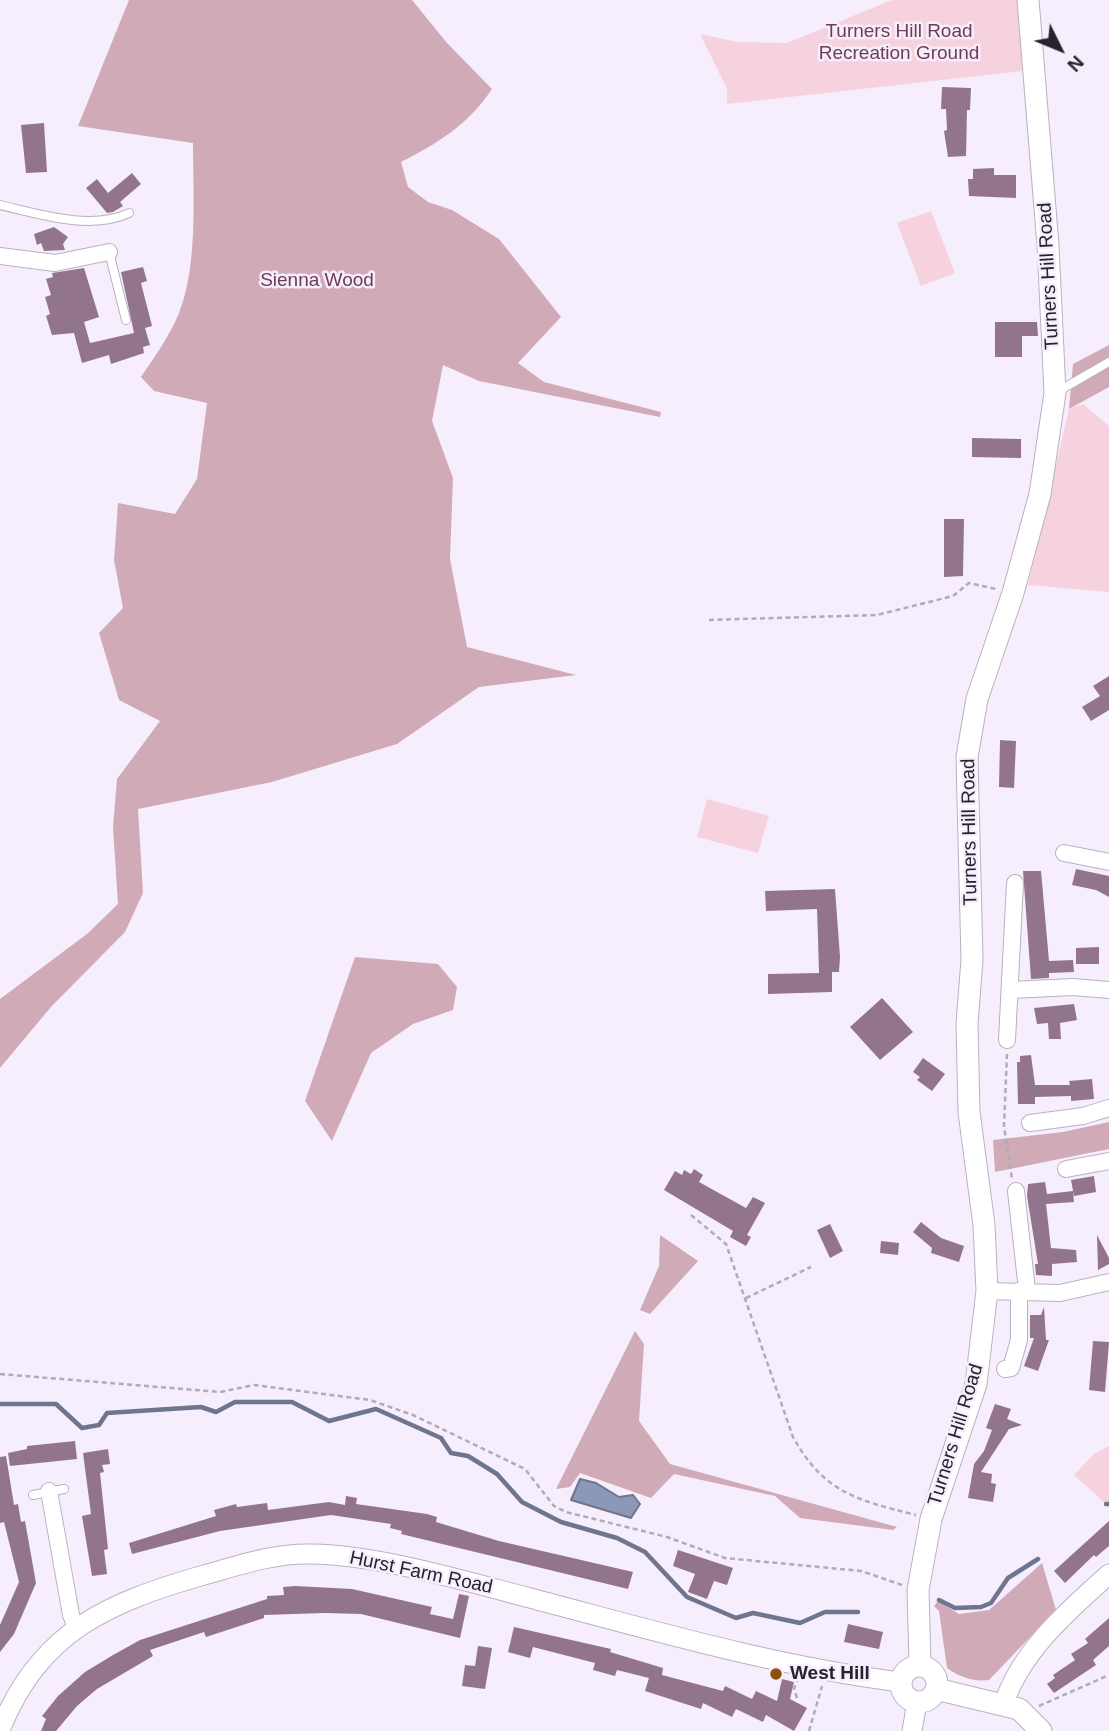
<!DOCTYPE html>
<style>
body{margin:0}
#map{position:relative;width:1109px;height:1731px;overflow:hidden;background:#f7eefd;font-family:Helvetica,sans-serif}
canvas{display:block}
.north{position:absolute;left:1025px;top:14px;width:70px;height:70px;-webkit-text-stroke:5px #f7eefd;paint-order:stroke;rotate:133deg;font-size:19px;font-weight:700;line-height:28px;text-align:center;color:#27232a}
.north::after{content:'';display:block;margin:auto;width:24px;height:32px;background:#27232a;clip-path:polygon(50% 0,100% 100%,50% 72%,0 100%)}
</style>
<div id="map">
<canvas width="1109" height="1731"></canvas>
<div class="north">N</div>
</div>
<script>
const context = document.querySelector('canvas').getContext('2d');
context.lineJoin = 'round';
function paint(path, color) { context.fillStyle = color; context.fill(path, 'evenodd'); }
function stroke(path, color, width, dash) { context.strokeStyle = color; context.lineWidth = width; context.lineCap = dash ? 'butt' : 'round'; context.setLineDash(dash || []); context.stroke(path); }
function drawText(font, color, halo, rows, align = 'center') {
  context.font = font + ' Helvetica,sans-serif'; context.lineWidth = 5; context.setLineDash([]); context.textBaseline = 'middle'; context.strokeStyle = halo; context.fillStyle = color; for (const [text, x, y, turn = 0] of rows) {
    context.save(); context.translate(x, y); context.rotate((+turn || 0) * Math.PI / 180); context.textAlign = isNaN(turn) ? turn : align; if (halo) context.strokeText(text, 0, 0); context.fillText(text, 0, 0); context.restore();
  }
}
const green = new Path2D(`
 M892,0H1018L1023,71L727,104V89L700,34L738,42L787,43Z
 M931,211L955,273L921,286L897,223Z
 M1083,404L1109,426V592L1028,585L1069,409Z
 M707,799L769,816L758,853L697,837Z
 M1109,1446V1504H1106L1074,1475L1094,1454Z`);
const forest = new Path2D(`
 M129,0H412L447,43L492,89C468,125 438,143 401,162L408,187L428,202L452,210L499,239L561,317L518,363L544,382L661,412L660,417L479,381L443,365L432,421L453,478L450,559L467,647L576,675L479,687L397,744L272,782L138,809L143,893L125,932L51,1007L0,1068V999L87,934L118,904L113,827L117,779L160,721L119,700L99,633L123,608L114,560L118,503L175,514L197,479L207,403L154,391L141,377C153,359 166,341 175,322C199,274 193,196 193,143L78,126Z
 M1109,345V387L1069,409L1073,364Z
 M355,957L438,964L457,987L453,1010L413,1024L371,1053L332,1141L305,1101Z
 M1109,1122V1149L995,1172L993,1140L1063,1132Z
 M660,1235L698,1261L650,1314L640,1310L659,1266Z
 M635,1331L644,1344L639,1421L670,1464L897,1527L893,1530L800,1518L775,1496L674,1474L651,1498L580,1473L570,1487L556,1489Z
 M1042,1563L1056,1610L989,1680C972,1682 960,1677 947,1668L939,1611L934,1606L938,1601L959,1614L989,1610Z`);
const water = new Path2D(`
 M580,1479L596,1483L619,1497L633,1495L640,1504L631,1518L571,1500Z`);
const stream = new Path2D(`
 M0,1404H56L82,1428L99,1425L107,1413L201,1407L216,1412L235,1402H292L329,1421L376,1409L441,1438L451,1453L468,1456L497,1474L522,1502L561,1522L617,1538L645,1552L687,1597L736,1618L753,1613L800,1623L825,1612H858
 M1106,1504H1109
 M939,1600L955,1608L981,1607L991,1603L1008,1578L1038,1559`);
const building = new Path2D(`
 M942,87L971,88L970,110H967L966,156L948,157L944,131L947,130L946,109H941Z
 M44,123L47,172L26,173L21,125Z
 M994,168V175H1016V198L969,196L968,179H973V169Z
 M132,173L141,184L120,202L123,206L113,212L107,213L86,188L97,179L108,193Z
 M54,227L68,237L63,244L65,250L44,251L41,243L37,245L34,234Z
 M143,267L147,281L141,283L152,326L145,328L150,345L143,347L144,353L111,364L109,355L82,363L74,333L52,335L46,316L50,314L45,297L51,295L46,279L53,277L52,273L84,268L99,317L84,322L90,343L134,333L121,272Z
 M995,322H1037L1038,336H1022V357H995Z
 M972,438L1021,439V458L972,457Z
 M944,519H964L963,576L944,577Z
 M1109,676V710L1091,721L1082,707L1100,696L1093,686Z
 M1000,740L1016,741L1014,788L999,787Z
 M1076,869L1109,876V897L1096,890L1072,885Z
 M1023,871H1041L1049,961L1073,960L1074,972L1049,973V978L1031,979Z
 M835,889L840,957L839,972H832V992L768,994V974L819,973L818,938L817,909L766,911L765,891Z
 M1099,947V964H1076V948Z
 M882,998L913,1032L880,1060L850,1027Z
 M1074,1004L1077,1020L1060,1023L1061,1039H1049L1048,1023L1037,1024L1034,1008Z
 M1031,1055L1035,1085H1070L1069,1081L1092,1079L1094,1099L1071,1101V1096L1035,1097V1104H1018L1017,1062H1020V1056Z
 M923,1058L945,1074L932,1091L917,1080L920,1077L913,1072Z
 M694,1169L703,1175L699,1182L746,1208L753,1197L765,1203L747,1235L751,1237L746,1246L730,1237L733,1231L664,1190L675,1171L682,1175L684,1170L691,1174Z
 M1094,1176L1096,1192L1074,1196L1071,1180Z
 M1045,1182L1047,1194L1073,1191L1074,1202L1046,1204L1051,1248L1076,1250L1077,1262L1052,1264V1276L1036,1275L1035,1264H1038L1027,1196L1028,1184Z
 M921,1222L941,1238L964,1246L959,1262L931,1253L932,1248L913,1232Z
 M830,1224L843,1251L830,1258L817,1230Z
 M1097,1235L1109,1258V1264L1098,1270Z
 M881,1241L899,1243L898,1255L880,1253Z
 M1044,1307L1046,1340H1049L1038,1371L1024,1366L1034,1338H1030V1315H1041Z
 M1093,1341L1109,1342L1105,1392L1089,1390Z
 M995,1404L1011,1409L1007,1419L1022,1425L1009,1429L981,1472L992,1474L991,1483L996,1484L993,1502L968,1498L974,1464L984,1451L992,1430L986,1428Z
 M75,1441L77,1459L10,1466L8,1453L27,1449V1446Z
 M108,1449L110,1464L102,1465L104,1472L100,1473L108,1549L104,1550L107,1574L92,1576L82,1516L91,1514L83,1453Z
 M6,1456L14,1505L18,1504L21,1522L25,1521L36,1583L14,1634L0,1652V1625L19,1582L4,1522L0,1523V1457Z
 M346,1496L357,1498L356,1504L427,1514L437,1517L436,1522L499,1541L633,1572L628,1589L401,1534L402,1531L390,1528L391,1524L331,1515L220,1531L132,1554L129,1543L216,1516L214,1510L236,1504L237,1507L267,1503L268,1510L329,1502L345,1505Z
 M1109,1521V1546L1096,1557L1094,1555L1065,1583L1054,1571Z
 M678,1550L733,1568L727,1585L714,1581L707,1599L688,1592L695,1574L673,1566Z
 M295,1586L352,1589L432,1607L430,1614L453,1619L459,1594L469,1596L460,1638L361,1614L325,1613L264,1615V1618L206,1637L204,1632L150,1650L153,1656L97,1689L77,1706L56,1731H41L46,1719L42,1716L58,1696L85,1672L113,1655L140,1640L267,1599V1596L284,1595L283,1587Z
 M1109,1618V1646L1093,1660L1096,1665L1054,1693L1047,1684L1055,1678L1053,1675L1075,1660L1071,1654L1088,1643L1085,1639Z
 M848,1624L883,1632L879,1649L844,1642Z
 M514,1627L611,1649L610,1652L663,1668L662,1675L723,1691L725,1686L752,1699L756,1691L777,1701L782,1679L794,1682L790,1699L807,1708L794,1731L766,1715L763,1722L736,1709L732,1717L703,1703L701,1709L645,1691L649,1678L617,1670L615,1676L593,1670L595,1663L533,1647L530,1658L508,1652Z
 M478,1646L492,1648L485,1689L462,1686L465,1665L475,1666Z`);
const path = new Path2D(`
 M709,620L877,615L953,596L969,583L996,589
 M1007,1054L1004,1126L1012,1179
 M691,1215L726,1244L793,1437C824,1493 857,1500 916,1515
 M746,1298L811,1267
 M0,1374L220,1392L254,1385L370,1400L413,1415L525,1469L554,1506L566,1512L667,1537L725,1558L861,1571L902,1585
 M797,1698L794,1689L797,1681
 M1039,1706L1109,1675
 M809,1731L822,1686`);
const service = new Path2D(`
 M0,205C39,214 91,231 129,213
 M109,252L126,320
 M1057,392L1109,362
 M33,1495L64,1489`);
const minor = new Path2D(`
 M0,256L55,263L109,252
 M1064,853L1109,862
 M1011,990L1073,987L1109,990
 M1007,1040L1015,883
 M1030,1123L1083,1116L1109,1108
 M1066,1169L1109,1161
 M1016,1191L1027,1290
 M987,1291L1060,1293L1109,1282
 M1005,1369L1011,1368L1019,1340V1291
 M49,1491L71,1615L76,1627`);
const tertiary = new Path2D(`
 M1004,1703C1022,1650 1068,1611 1109,1574
 M0,1730C40,1631 107,1603 204,1575C240,1565 274,1553 312,1554C378,1555 465,1581 530,1598C652,1630 774,1666 900,1682
 M912,1731L917,1702`);
const secondary = new Path2D(`
 M920,1665L918,1590L931,1519L976,1384L987,1291L984,1225L969,1112L967,1023L972,960L967,757L977,699L1013,593L1040,494L1055,393L1048,245L1028,0
 M901 1684a18 18 0 1 1 36 0a18 18 0 1 1-36 0Z
 M936,1689L1019,1709L1041,1731`);
const markers = [
 [776,1674,7,"#8b500c"]
];
const parkNames = [
 ["Turners Hill Road",899,32],
 ["Recreation Ground",899,54],
 ["Sienna Wood",317,281]
];
const streetNames = [
 ["Turners Hill Road",1049,276,-93],
 ["Turners Hill Road",970,832,-91],
 ["Turners Hill Road",956,1435,-73],
 ["Hurst Farm Road",421,1573,12]
];
const poiNames = [
 ["West Hill",790,1674]
];
paint(green, '#f5d2de');
paint(forest, '#d0aab7');
paint(water, '#8c98b7');
stroke(water, '#6e758d', 2);
stroke(stream, '#6e758d', 4.5);
paint(building, '#92758c');
stroke(service, '#bab0c2', 10);
stroke(minor, '#bab0c2', 18);
stroke(tertiary, '#bab0c2', 21);
stroke(secondary, '#bab0c2', 23);
stroke(path, '#b2abb7', 2.5, [5, 3.5]);
stroke(service, '#fff', 8);
stroke(minor, '#fff', 16);
stroke(tertiary, '#fff', 19);
stroke(secondary, '#fff', 21);
for (const [x, y, r, color] of markers) { const dot = new Path2D(); dot.arc(x, y, r, 0, 2 * Math.PI); context.fillStyle = color; context.fill(dot); stroke(dot, '#f7eefd', 2.5); }
drawText('19px', '#703c51', '#f7eefd', parkNames);
drawText('19px', '#27232a', '#f7eefd', streetNames);
drawText('bold 19px', '#27232a', '#f7eefd', poiNames, 'left');
</script>
